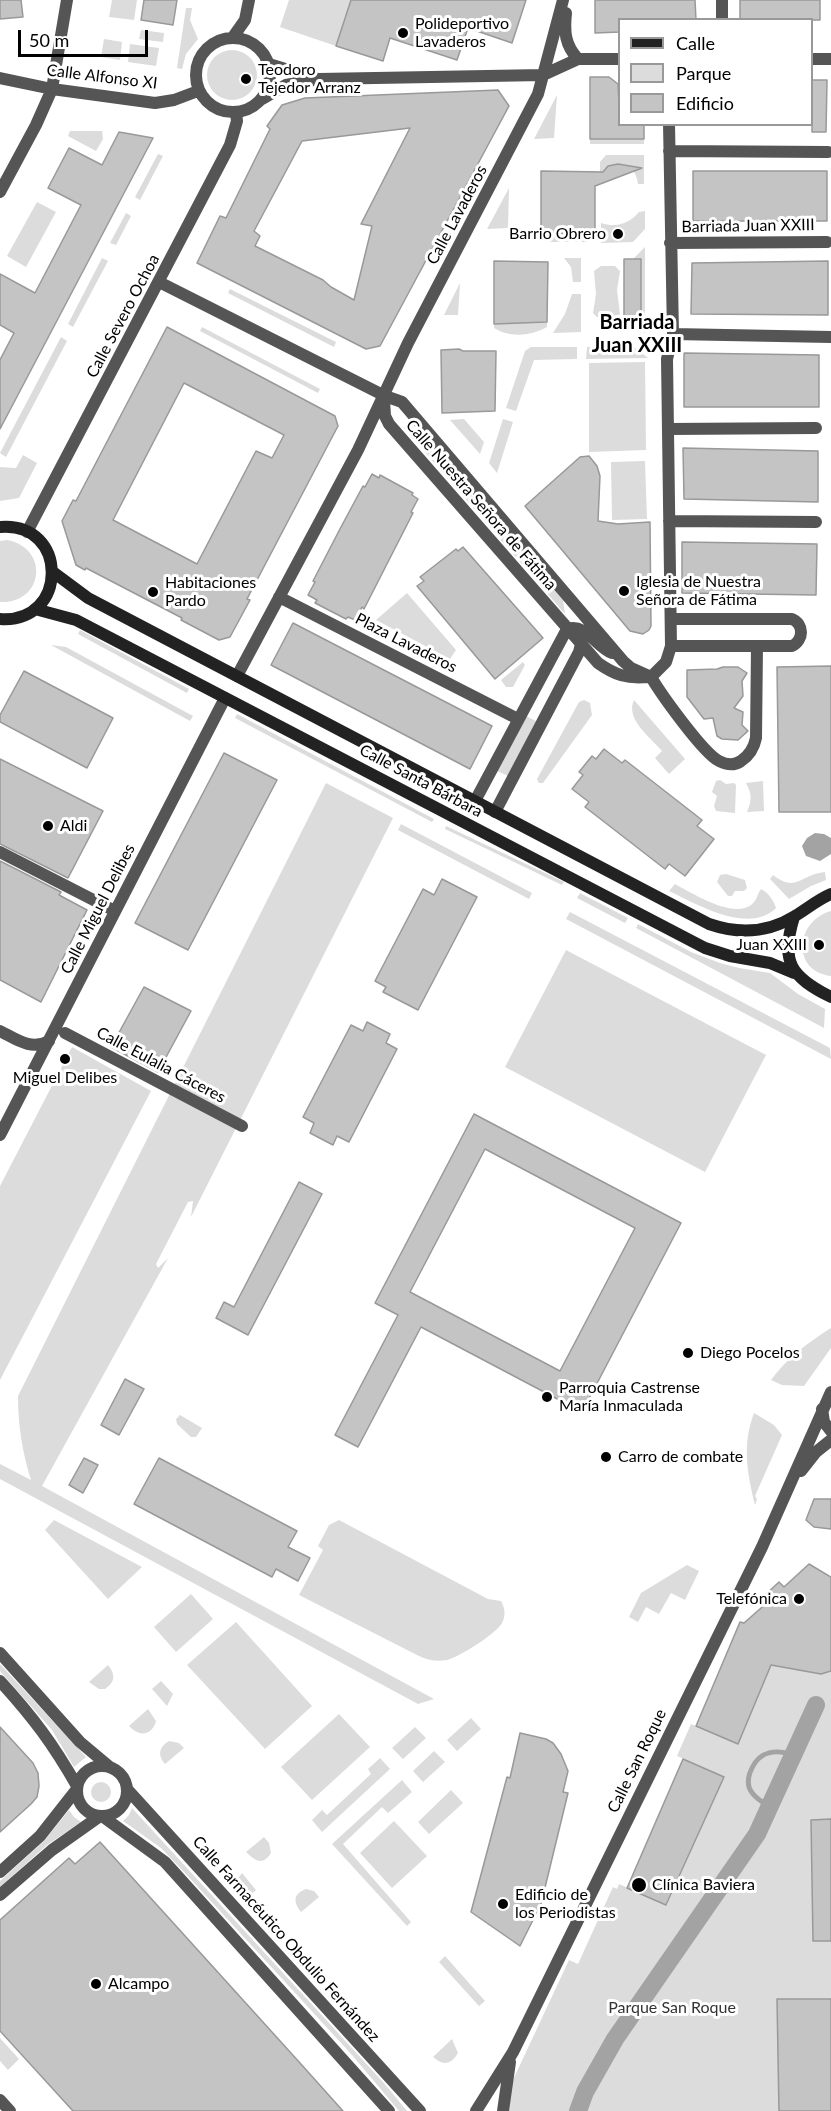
<!DOCTYPE html>
<meta charset="utf-8">
<style>
body{margin:0}
#map{position:relative;width:831px;height:2111px;overflow:hidden;background:#fff;font-family:Lato,sans-serif}
canvas{display:block}
.legend{position:absolute;left:618px;top:18px;width:195px;height:108px;box-sizing:border-box;background:#fff;border:2px solid #999;margin:0;padding:8px 10px;list-style:none;font-size:18px;color:#000}
.legend li{display:flex;align-items:center;gap:12px;height:30px}
.legend b{width:30px;border:2px solid #999}
.scale{position:absolute;left:18px;top:30px;width:130px;height:27px;box-sizing:border-box;border:3px solid #000;border-top:0;padding-left:8px;font-size:18px;line-height:21px;white-space:nowrap;color:#000;-webkit-text-stroke:4px #fff;paint-order:stroke}
</style>
<div id="map">
<canvas width="831" height="2111"></canvas>
<ul class="legend">
<li><b style="height:8px;background:#222"></b>Calle</li>
<li><b style="height:16px;background:#dcdcdc"></b>Parque</li>
<li><b style="height:16px;background:#c4c4c4"></b>Edificio</li>
</ul>
<div class="scale">50 m</div>
</div>
<script>
const context = document.querySelector('canvas').getContext('2d');
context.lineJoin = 'round';
function paint(path, color) { context.fillStyle = color; context.fill(path, 'evenodd'); }
function stroke(path, color, width, dash) { context.strokeStyle = color; context.lineWidth = width; context.lineCap = dash ? 'butt' : 'round'; context.setLineDash(dash || []); context.stroke(path); }
function drawText(font, color, halo, rows, align = 'center') {
  context.font = font + ' Lato,sans-serif'; context.lineWidth = 6; context.setLineDash([]); context.textBaseline = 'middle'; context.strokeStyle = halo; context.fillStyle = color; for (const [text, x, y, turn = 0] of rows) {
    context.save(); context.translate(x, y); context.rotate((+turn || 0) * Math.PI / 180); context.textAlign = isNaN(turn) ? turn : align; if (halo) context.strokeText(text, 0, 0); context.fillText(text, 0, 0); context.restore();
  }
}
const green = new Path2D(`
 M112,0H137L134,20L109,17Z
 M289,0H351L336,46L280,27Z
 M186,8H192L190,20L198,39L186,54L182,69L177,68Z
 M141,30L164,33L163,42L139,39Z
 M104,39L122,42L120,60L101,57Z
 M130,44L159,48L156,66L128,62Z
 M207 75a25 25 0 1 1 50 0a25 25 0 1 1-50 0Z
 M557,95L554,138L534,139Z
 M70,131H102L103,139L96,151L68,136Z
 M590,139H644V144H590Z
 M158,154L163,156L140,200L135,197Z
 M606,155H644V184H638C635,160 614,159 600,175V162Z
 M509,188L508,228L487,229Z
 M37,202L56,212L26,267L7,256Z
 M645,211V229L633,242L601,243V223C615,228 629,224 639,212Z
 M126,213L131,216L116,245L110,243Z
 M595,232L587,242H551L541,234Z
 M645,247V333L633,324H641V260L633,259Z
 M102,258L108,261L73,327L68,324Z
 M564,258H581V282H573L571,267Z
 M601,266H615L620,271L617,290L620,314L614,319L597,317L593,313L596,294L594,271Z
 M460,283L458,315H444Z
 M230,289L336,342L334,347L228,293Z
 M572,294H581V332L553,333L565,314Z
 M547,322V327C531,336 510,338 494,328V324Z
 M202,327L320,389L318,393L200,331Z
 M61,337L67,341L6,457L0,453Z
 M531,347H577V359L534,360L516,411L506,408L525,351Z
 M587,347H634L648,358L586,359Z
 M645,362L646,450L589,452V363Z
 M464,419L484,442L480,454L450,420Z
 M503,419L513,422L497,473L489,463Z
 M408,422L563,600L565,614L404,428Z
 M23,455L37,463L19,498L0,501V467L16,468Z
 M645,461L647,519L612,520L611,462Z
 M7,540C50,548 44,604 0,602V541Z
 M407,593L456,650L450,659L376,620Z
 M80,630L189,689L187,693L78,634Z
 M51,645L66,647L193,716L190,721Z
 M523,662L525,665L513,687H506L501,680Z
 M584,700L590,703L592,715L543,783H539L537,779L579,702Z
 M634,700L685,759L669,774L655,758L662,751C650,737 625,719 634,700Z
 M237,714L434,819L432,822L235,718Z
 M526,716L536,721L508,776L497,771Z
 M720,780L726,784L734,783L736,785L735,813L716,811L714,806L717,796L712,792L716,781Z
 M763,781L764,811L747,812C752,800 752,794 746,783Z
 M326,783L393,818L191,1217L193,1201L188,1202L156,1264L158,1268L168,1258L42,1486L434,1699L418,1704L0,1479V1464L31,1480C22,1451 18,1425 18,1396Z
 M401,824L532,893L529,899L398,830Z
 M446,826L564,882L562,885L445,829Z
 M825,872L826,880L811,886L789,899L770,879L773,875C797,893 799,875 825,872Z
 M726,874L745,880L747,888L744,891H735L732,896H728L717,882L720,875Z
 M675,884C692,893 733,919 751,905C757,901 757,894 761,889C768,892 774,901 776,908C749,935 696,904 669,891Z
 M580,893L628,918L625,923L577,898Z
 M831,911V976C791,971 795,921 831,911Z
 M570,912L830,1048L831,1059L566,919Z
 M638,924L691,952L720,963L739,968L770,973L798,994L825,1009L824,1028L636,928Z
 M566,950L766,1055L705,1172L505,1067Z
 M72,1047L151,1091L0,1380V1186Z
 M831,1328V1348L804,1386L782,1385L771,1380C787,1358 809,1342 831,1328Z
 M754,1413L774,1425L782,1435L755,1496L757,1499L755,1505C747,1472 742,1445 754,1413Z
 M180,1415L202,1428L196,1437H191L177,1424L176,1419Z
 M54,1520L142,1567L108,1599L45,1530Z
 M339,1520L488,1599L501,1601C505,1608 506,1616 502,1623C496,1634 459,1657 447,1660C437,1662 427,1660 419,1656L299,1595L323,1550L318,1546L329,1525Z
 M687,1565L699,1571L685,1600L671,1593L659,1614L646,1607L638,1622L629,1617L641,1593Z
 M191,1594L213,1619L176,1652L154,1627Z
 M236,1622L312,1706L265,1749L187,1665Z
 M0,1664L86,1757L74,1767L52,1730L0,1671Z
 M108,1665C116,1675 115,1682 105,1689H99L89,1682Z
 M771,1665L821,1674L831,1671V1819L811,1820L813,1941H831V1999L777,2000L779,2111H509L512,2082L569,1960L578,1964L613,1887L617,1889L619,1884L667,1905L724,1777L677,1756L691,1724L738,1743Z
 M161,1681L173,1694L167,1706L152,1689Z
 M148,1709L156,1721C152,1736 139,1737 129,1726Z
 M339,1714L370,1747L312,1800L281,1767Z
 M471,1718L481,1729L457,1751L447,1740Z
 M415,1727L426,1738L403,1759L392,1748Z
 M169,1741L179,1743L184,1748L165,1764C157,1755 159,1747 169,1741Z
 M434,1751L445,1762L423,1782L413,1771Z
 M380,1758L390,1769L322,1832L312,1820L322,1810L327,1815L371,1774L368,1769Z
 M402,1780L412,1792L388,1813L382,1807L343,1844L411,1922L407,1926L332,1844Z
 M91 1792a10 10 0 1 1 20 0a10 10 0 1 1-20 0Z
 M451,1790L463,1803L429,1834L418,1822Z
 M132,1808L383,2082L407,2111H399L352,2055L185,1873L161,1848L123,1821L129,1815Z
 M69,1810L74,1817L81,1822L47,1845L0,1887V1881L44,1841Z
 M394,1821L427,1856L392,1888L360,1853Z
 M264,1837L269,1843L271,1853C263,1866 255,1861 246,1852Z
 M242,1873L256,1890L247,1898L234,1883Z
 M306,1889L314,1891L319,1897L301,1912C293,1902 293,1894 306,1889Z
 M445,1956L485,2001L479,2006L439,1962Z
 M0,2038L19,2059L8,2070L0,2061Z
 M452,2039L458,2053C451,2065 443,2066 433,2057Z`);
const water = new Path2D(`
 M815,833L824,834L831,838V854L820,861L806,856L802,846L807,838Z`);
const stream = new Path2D(`
 M770,1807C762,1802 752,1796 749,1787C747,1780 749,1774 752,1768C760,1751 776,1749 793,1755`);
const canal = new Path2D(`
 M578,2111L585,2092L615,2039L757,1834L816,1705`);
const building = new Path2D(`
 M0,0H21L23,17L0,19Z
 M144,0H177L173,25L141,20Z
 M351,0H526L512,43L468,28L457,60L390,38L383,61L336,46Z
 M595,0H695L696,20H620V32L595,33Z
 M740,0H820V20H740Z
 M590,77H609L618,84L620,124H644V139H590Z
 M812,80H827L826,132H812Z
 M498,90L509,106L380,346L366,349L197,263L220,216L226,218L270,129L267,126L282,105L305,98ZM410,128L361,224L372,226L354,300L331,287L323,280L255,246L260,236L254,231L302,141Z
 M119,132L153,138L0,429V360L14,333L0,325V274L35,293L81,205L48,188L69,148L102,165Z
 M618,164L642,168L595,186V232L541,234V171L603,172L608,166Z
 M693,171H827V221H693Z
 M624,259H641V324H624Z
 M494,261L548,262L547,322L494,324Z
 M828,261V315L691,314L692,263Z
 M167,327L335,416L338,426L247,599L250,600L230,637L219,640L181,620L182,618L86,568L85,570L76,565L62,521L73,500L76,501ZM184,383L284,435L272,458L256,451L197,564L113,520Z
 M459,349L463,351H496L495,411L442,413L441,350Z
 M684,353L819,355V407H684Z
 M683,448L818,451V502L684,499Z
 M589,456L597,466L600,476L598,521L618,524L650,522L651,626L649,630L643,634L630,631L525,506L580,457Z
 M372,474L379,478L380,475L413,493L412,495L418,499L411,512L413,513L364,609L362,607L355,620L348,617L346,619L315,603L317,600L308,595L315,582L313,581L341,527L363,486L365,487Z
 M682,542L817,544L816,595L682,593Z
 M463,547L543,638L495,679L417,586L424,581L420,577L456,549L458,551Z
 M293,623L492,726L470,769L271,665Z
 M831,666V812H779L777,667Z
 M723,667H738L747,673L742,681L743,696L734,708L743,712L742,725L748,731L738,740L722,739L717,736L713,718L704,719L687,697V670L717,669Z
 M24,671L113,718L87,768L0,722V715Z
 M604,749L622,763L625,760L702,820L697,826L714,839L685,876L669,864L665,869L585,807L589,802L572,789L583,775L579,772L592,756L596,759Z
 M224,753L277,780L188,950L135,923Z
 M0,759L103,811L68,878L0,844Z
 M0,861L61,892L59,895L87,910L41,1002L0,980Z
 M442,879L477,897L418,1010L383,992L386,987L375,981L423,889L434,895Z
 M144,987L191,1011L158,1072L111,1047Z
 M367,1022L390,1034L386,1043L397,1049L349,1142L337,1136L333,1145L310,1133L314,1123L303,1117L351,1025L363,1031Z
 M474,1114L681,1223L582,1412L421,1327L358,1447L335,1435L398,1315L375,1303ZM485,1149L635,1228L560,1371L410,1292Z
 M299,1182L322,1194L248,1335L216,1318L224,1302L234,1307Z
 M125,1379L144,1389L119,1435L101,1425Z
 M84,1458L98,1465L83,1493L69,1485Z
 M159,1458L297,1531L288,1547L310,1558L298,1581L276,1569L272,1577L134,1504Z
 M814,1499H831V1529L814,1527L806,1520Z
 M809,1564L831,1577V1671L821,1674L771,1665L738,1744L696,1726L740,1622L744,1623L769,1601L764,1596L779,1582L784,1587Z
 M0,1727L33,1763L38,1773L39,1786L37,1797L31,1804L0,1832Z
 M520,1733L546,1739L553,1743L561,1754L568,1771L563,1792L568,1793L541,1904L520,1946L471,1912L507,1777L510,1778Z
 M683,1759L724,1777L666,1905L627,1888Z
 M831,1819V1941H813L811,1820Z
 M100,1842L300,2063L343,2111H73L0,2031V1920L69,1858L75,1864Z
 M777,1999H831V2111H779Z`);
const street = new Path2D(`
 M722,0V20
 M566,13C564,32 565,45 578,59
 M233,37L245,20L249,0
 M196 75a37 37 0 1 1 74 0a37 37 0 1 1-74 0Z
 M812,59H831
 M269,64L318,79
 M0,78L52,89L155,103L174,100L198,91
 M262,99L286,85L319,79L543,75L578,59H620
 M669,151L828,152
 M0,192L36,125L52,89L67,0
 M670,243L827,242
 M159,282L385,396L402,402L623,661L631,668L651,677
 M673,334L831,337
 M384,400L385,416L389,424L598,663C615,675 627,679 648,677
 M668,429L816,428
 M669,521L816,522
 M27,532L230,145L237,121L236,112
 M279,597L518,719
 M671,619H792C804,624 804,640 792,646H671
 M237,676L358,450L408,343L538,94L563,0
 M651,677L666,662L671,646L667,359L673,334L669,124
 M651,677C661,694 703,753 719,761C727,765 734,766 741,761C750,755 754,748 756,738L757,646
 M475,801L567,629C586,623 595,646 612,653
 M495,812L579,652L582,640
 M0,852L115,911
 M0,1031C16,1039 31,1051 49,1041
 M65,1033L242,1126
 M0,1135L225,698
 M822,1409L824,1422L831,1431
 M801,1471L816,1452L831,1440
 M0,1653L80,1742L111,1768
 M0,1681C33,1717 53,1744 77,1786
 M77 1791a25 25 0 1 1 50 0a25 25 0 1 1-50 0Z
 M127,1789L420,2111
 M102,1816L165,1862L389,2111
 M0,1872L40,1836L77,1789
 M0,1895L52,1850L100,1816
 M0,2100L10,2111
 M476,2111L513,2052L762,1547L831,1392
 M503,2111L510,2062`);
const secondary = new Path2D(`
 M0,527C69,521 69,624 0,619
 M53,572L88,598L709,924C738,934 768,933 795,916C807,909 817,900 831,894
 M35,609L76,620L705,948L730,956L770,963L794,973
 M794,917C780,962 791,977 831,997`);
const markers = [
 [403,33,6,"#000"],
 [246,79,6,"#000"],
 [618,234,6,"#000"],
 [624,591,6,"#000"],
 [153,592,6,"#000"],
 [48,826,6,"#000"],
 [819,945,6,"#000"],
 [65,1059,6,"#000"],
 [688,1353,6,"#000"],
 [547,1397,6,"#000"],
 [606,1457,6,"#000"],
 [799,1599,6,"#000"],
 [639,1885,8,"#000"],
 [503,1904,6,"#000"],
 [96,1984,6,"#000"]
];
const poiNames = [
 ["Polideportivo",415,24],
 ["Lavaderos",415,42],
 ["Teodoro",258,70],
 ["Tejedor Arranz",258,88],
 ["Barrio Obrero",606,234,"right"],
 ["Iglesia de Nuestra",636,582],
 ["Señora de Fátima",636,600],
 ["Habitaciones",165,583],
 ["Pardo",165,601],
 ["Aldi",60,826],
 ["Juan XXIII",807,945,"right"],
 ["Miguel Delibes",65,1078,"center"],
 ["Diego Pocelos",700,1353],
 ["Parroquia Castrense",559,1388],
 ["María Inmaculada",559,1406],
 ["Carro de combate",618,1457],
 ["Telefónica",787,1599,"right"],
 ["Clínica Baviera",652,1885],
 ["Edificio de",515,1895],
 ["los Periodistas",515,1913],
 ["Alcampo",108,1984]
];
const streetNames = [
 ["Calle Alfonso XI",102,77,7],
 ["Calle Lavaderos",457,215,-62],
 ["Barriada Juan XXIII",748,226,-1],
 ["Calle Severo Ochoa",123,316,-62],
 ["Calle Nuestra Señora de Fátima",481,505,49],
 ["Plaza Lavaderos",406,643,27],
 ["Calle Santa Bárbara",421,781,28],
 ["Calle Miguel Delibes",98,909,-63],
 ["Calle Eulalia Cáceres",161,1065,28],
 ["Calle San Roque",637,1761,-64],
 ["Calle Farmacéutico Obdulio Fernández",286,1939,48]
];
const parkNames = [
 ["Parque San Roque",672,2008]
];
const quarterNames = [
 ["Barriada",637,323],
 ["Juan XXIII",637,346]
];
paint(green, '#dcdcdc');
paint(water, '#a3a3a3');
stroke(stream, '#a3a3a3', 5);
stroke(canal, '#a3a3a3', 18);
paint(building, '#c4c4c4');
stroke(building, '#999', 1.5);
stroke(street, '#555', 12);
stroke(secondary, '#222', 12);
for (const [x, y, r, color] of markers) { const dot = new Path2D(); dot.arc(x, y, r, 0, 2 * Math.PI); context.fillStyle = color; context.fill(dot); stroke(dot, '#fff', 2); }
drawText('16px', '#000', '#fff', poiNames, 'left');
drawText('16px', '#000', '#fff', streetNames);
drawText('16px', '#333', '#fff', parkNames);
drawText('bold 20px', '#000', '#fff', quarterNames);
</script>
